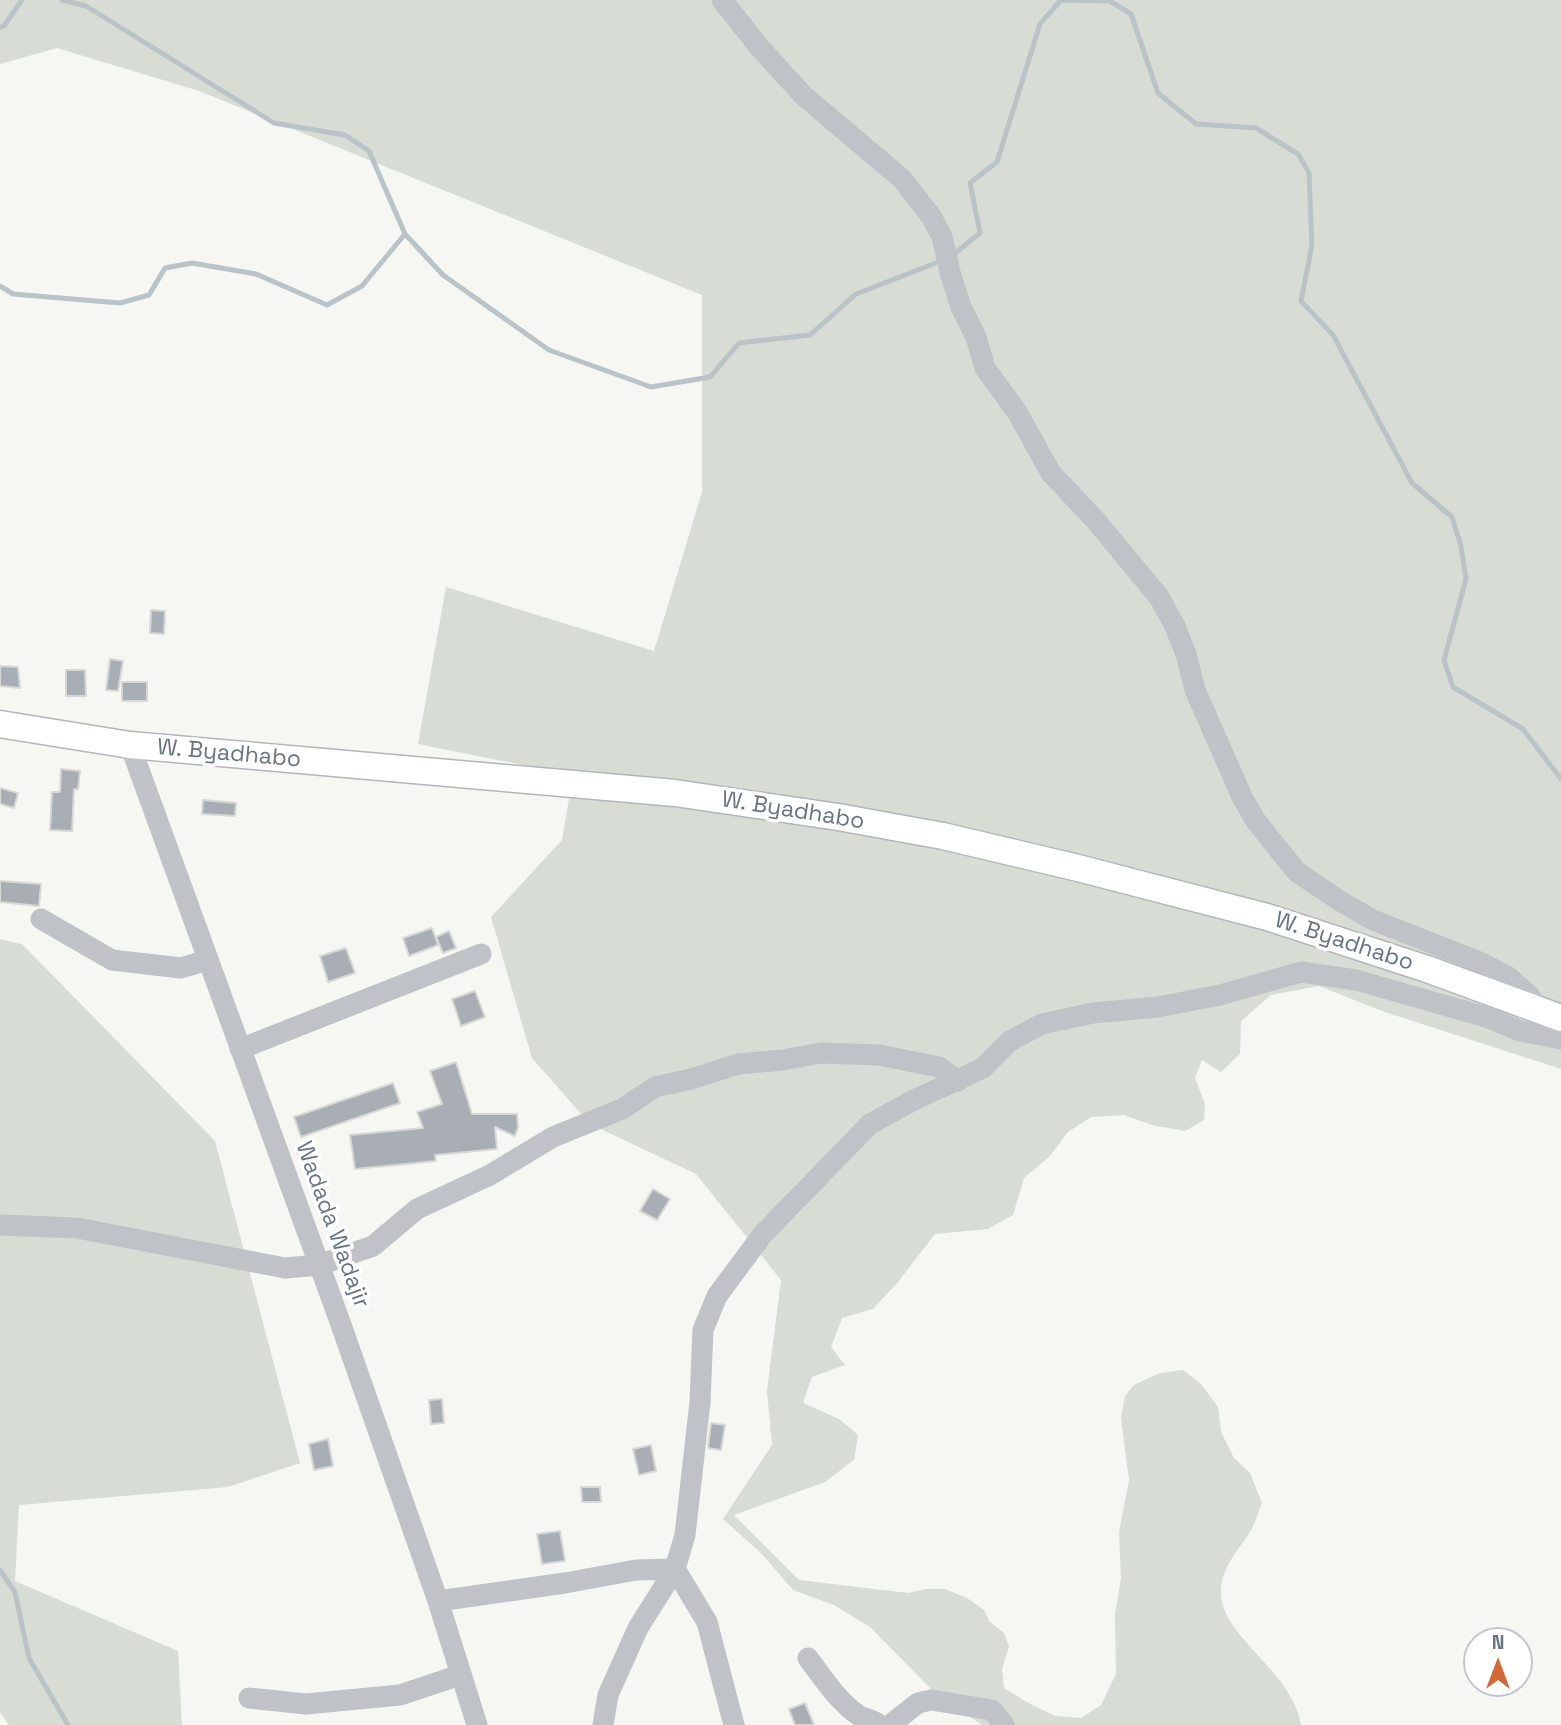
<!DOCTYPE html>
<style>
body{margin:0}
#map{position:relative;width:1561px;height:1725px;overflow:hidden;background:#f6f6f3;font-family:"Space Grotesk",sans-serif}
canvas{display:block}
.north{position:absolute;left:1463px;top:1627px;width:70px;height:70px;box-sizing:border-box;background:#fff;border:2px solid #c3c7cd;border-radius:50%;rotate:0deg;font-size:19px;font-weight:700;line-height:28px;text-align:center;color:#687481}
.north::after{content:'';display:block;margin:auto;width:24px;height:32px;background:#d36736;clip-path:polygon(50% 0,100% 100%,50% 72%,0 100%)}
</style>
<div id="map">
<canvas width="1561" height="1725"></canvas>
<div class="north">N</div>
</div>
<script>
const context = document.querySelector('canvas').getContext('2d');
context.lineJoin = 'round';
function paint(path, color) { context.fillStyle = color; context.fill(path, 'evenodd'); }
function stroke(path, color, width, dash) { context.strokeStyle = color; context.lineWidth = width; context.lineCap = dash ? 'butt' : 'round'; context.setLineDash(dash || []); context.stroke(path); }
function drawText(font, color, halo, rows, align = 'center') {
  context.font = font + ' "Space Grotesk",sans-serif'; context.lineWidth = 7; context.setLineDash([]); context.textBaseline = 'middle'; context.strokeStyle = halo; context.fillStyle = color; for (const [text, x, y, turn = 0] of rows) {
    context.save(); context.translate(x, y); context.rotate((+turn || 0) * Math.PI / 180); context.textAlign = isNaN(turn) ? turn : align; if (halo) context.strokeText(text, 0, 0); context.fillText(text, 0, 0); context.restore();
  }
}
const green = new Path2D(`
 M0,0H1561V1069L1382,1011L1319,986L1271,995L1241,1021L1240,1054L1221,1072L1202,1060L1195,1078L1205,1104L1204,1120L1185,1131L1152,1125L1124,1115L1091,1117L1068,1132L1049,1157L1024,1178L1013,1215L988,1229L935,1234L898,1282L873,1309L842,1318L831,1347L845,1365L812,1377L803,1403L839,1419L858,1435L854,1460L825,1482L734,1515L799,1580L908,1593L926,1589H945L967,1598L984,1610L989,1621L1004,1633L1009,1646L1002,1669L1004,1688L1030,1704L1055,1716L1081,1718L1101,1705L1116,1674L1115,1614L1121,1578L1119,1532L1129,1480L1121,1418L1125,1396L1134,1385L1160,1373L1183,1370L1201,1384L1218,1407L1221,1432L1234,1458L1250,1473L1262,1503C1259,1511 1256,1520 1252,1528C1241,1548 1222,1565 1221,1590C1219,1637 1293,1670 1301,1725H982L935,1693L870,1627L834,1605L793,1590L762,1554L723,1519L772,1445L767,1391L781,1280L696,1174L590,1124L532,1058L491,917L562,840L573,775L418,744L446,587L654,651L702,492V295L199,91L57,48L0,64Z
 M0,939L22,944L215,1141L300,1463L228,1487L19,1505L15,1581L178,1651L182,1725H9L0,1712Z`);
const stream = new Path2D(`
 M62,0L86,6L274,123L345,135L369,151L405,234L443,275L549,350L651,387L710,377L739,343L810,335L856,294L941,261
 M0,27L4,26L22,0
 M953,255L980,233L970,183L997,162L1040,24L1061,0L1110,1L1131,14L1158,93L1196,124L1256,128L1298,154L1309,173L1312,245L1301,301L1333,335L1412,483L1452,517L1461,546L1466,579L1444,660L1453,687L1523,729L1561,779
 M0,286L13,294L120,303L149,295L165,268L192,263L256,274L327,305L362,286L405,234
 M0,1570L15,1592L29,1658L68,1725`);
const building = new Path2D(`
 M151,610L165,611L164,634L150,633Z
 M110,659L123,661L118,691L106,690Z
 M0,666L18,667L20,688L0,686Z
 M66,670H85L86,696H66Z
 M122,682H147V701H122Z
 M61,769L80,771L78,789H74L72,831L50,830L52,792H60Z
 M0,788L18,793L14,808L0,804Z
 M203,800L236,803L235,816L202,814Z
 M0,881L41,884L39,906L0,902Z
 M432,928L438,945L409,956L403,938Z
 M449,931L456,948L443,953L436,937Z
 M346,948L355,973L328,982L320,956Z
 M475,991L485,1017L461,1026L452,999Z
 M456,1062L472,1114H517L518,1127L515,1136L495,1127L497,1149L435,1155L436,1161L355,1169L350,1135L423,1128L417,1112L442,1104L430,1071Z
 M393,1083L400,1103L301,1137L294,1117Z
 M653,1189L670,1199L657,1220L640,1211Z
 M442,1399L444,1423L431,1424L429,1400Z
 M711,1423L725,1425L721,1450L708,1448Z
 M328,1439L333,1466L314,1470L309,1444Z
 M651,1445L656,1471L639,1475L633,1449Z
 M581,1487H600L601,1502H582Z
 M560,1531L565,1561L542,1564L537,1534Z
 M805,1703L814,1725H795L789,1709Z`);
const minor = new Path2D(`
 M722,0L760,48L804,96L902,179L931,216L942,237L951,276L961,307L976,337L985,368L1017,412L1051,473L1097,522L1159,597L1174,624L1186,654L1195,690L1243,799L1256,821L1275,845L1297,872L1340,901L1373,920L1482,963L1507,976L1530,996L1537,1009
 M130,745L339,1319L438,1601L477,1725
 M41,919L112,960L181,968L207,960
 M240,1049L481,954
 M0,1225L77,1228L285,1268L319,1265L373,1246L417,1209L490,1175L553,1137L622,1109L655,1087L691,1079L738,1064L782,1060L822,1053L879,1055L939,1067L958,1081
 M438,1601L565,1583L636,1570L675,1569L707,1622L734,1725
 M808,1658C822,1677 838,1701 858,1715C865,1719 873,1719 879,1725
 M249,1698L306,1704L400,1695L460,1675
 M603,1725L608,1695L638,1628L675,1569L685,1535L700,1402L703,1330L717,1296L763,1234L870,1124L914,1100L983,1068L1010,1041L1042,1024L1093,1013L1158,1007L1220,995L1301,972L1356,980L1489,1018L1520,1031L1561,1039
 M890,1725L918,1703L931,1700L992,1710L1004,1725`);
const major = new Path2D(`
 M0,724L130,745L675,793L838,817L943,836L1078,868L1267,917L1427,969L1561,1018`);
const streetNames = [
 ["W. Byadhabo",229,754,5],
 ["W. Byadhabo",793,811,9],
 ["W. Byadhabo",1344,942,18],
 ["Wadada Wadajir",332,1225,70]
];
paint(green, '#d7dcd4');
stroke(stream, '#bac3c8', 5);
paint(building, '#a8aeb4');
stroke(building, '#d7d7d5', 2);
stroke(major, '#b3b6ba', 29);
stroke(minor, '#bfc2c6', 21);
stroke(major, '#fff', 26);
drawText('23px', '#687481', '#fff', streetNames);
</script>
